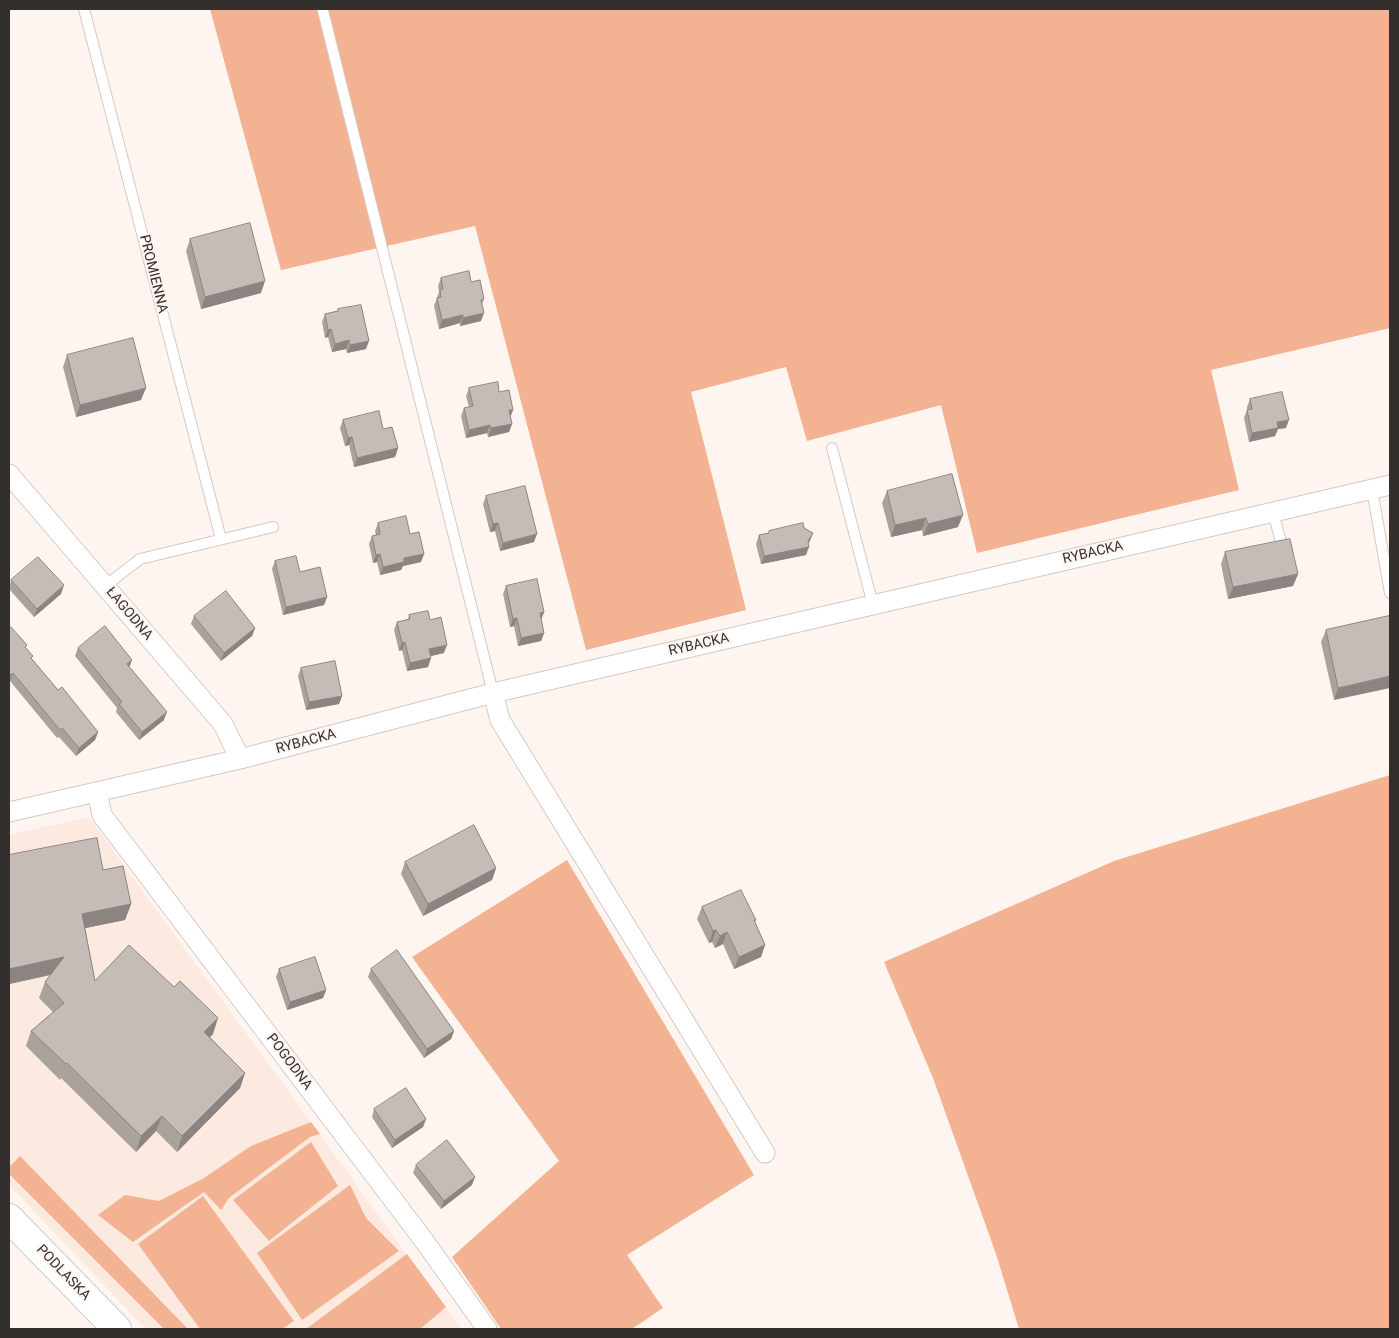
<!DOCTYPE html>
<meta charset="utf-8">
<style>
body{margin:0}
#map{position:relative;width:1399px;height:1338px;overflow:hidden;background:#fef5f1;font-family:Roboto,sans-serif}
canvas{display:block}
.frame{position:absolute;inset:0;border:10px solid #332f2d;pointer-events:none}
</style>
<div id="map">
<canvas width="1399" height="1338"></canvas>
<div class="frame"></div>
</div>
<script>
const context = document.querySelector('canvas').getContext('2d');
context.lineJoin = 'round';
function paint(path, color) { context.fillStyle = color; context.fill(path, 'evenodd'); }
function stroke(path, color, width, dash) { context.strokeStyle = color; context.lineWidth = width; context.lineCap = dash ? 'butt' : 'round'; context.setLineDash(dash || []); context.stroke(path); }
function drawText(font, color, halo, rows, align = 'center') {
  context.font = font + ' Roboto,sans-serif'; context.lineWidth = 4; context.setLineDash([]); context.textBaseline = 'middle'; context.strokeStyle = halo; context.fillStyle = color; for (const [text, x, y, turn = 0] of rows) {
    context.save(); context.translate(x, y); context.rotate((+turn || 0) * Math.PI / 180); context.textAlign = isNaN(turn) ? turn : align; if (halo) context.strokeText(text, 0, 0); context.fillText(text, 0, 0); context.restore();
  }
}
const built = new Path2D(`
 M89,817L416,1267L462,1329H146L9,1185V835Z`);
const green = new Path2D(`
 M210,9H1390V328L1211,370L1239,490L977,553L941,405L807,441L786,367L691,392L746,610L586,650L475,226L281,270Z
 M1390,775V1329H1019L996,1254L933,1078L884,962L1114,861Z
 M567,860L754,1175L627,1255L663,1308L632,1329H501L452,1257L559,1161L412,957Z
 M311,1122L320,1134L310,1137L229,1198L221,1210L204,1192L133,1242L98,1215L125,1195L159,1201L204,1178L251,1146Z
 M311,1142L338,1186L269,1241L233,1200Z
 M20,1156L188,1329H164L9,1174V1167Z
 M350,1185L366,1218L399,1251L302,1320L257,1253Z
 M203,1196L294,1321L282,1329H200L138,1244Z
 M407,1254L446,1307L420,1329H306Z`);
const lane = new Path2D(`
 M84,9L221,539
 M323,11L493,693
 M832,448L873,605
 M1372,489L1390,593
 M1273,512L1281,542
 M105,586L140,559L273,527`);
const street = new Path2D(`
 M9,474L223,724L240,759
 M493,693L500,720L765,1153
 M97,792L102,815L425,1242L487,1329
 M9,812L240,759L493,693L1390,485`);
const secondary = new Path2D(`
 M9,1218L117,1329`);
const wall = new Path2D(`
 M190,239L261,293L201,309L186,251Z
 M441,278L471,282L484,299L482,304L481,321L460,326V323L439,329L434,306L439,292L438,286Z
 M338,309L366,349L347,353L346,349L332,352L328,337L325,338L322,322L325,314L337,311Z
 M67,355L141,400L76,417L63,367Z
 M469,388L499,392L513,410L510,417L512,424L509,432L488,437L487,433L466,438L461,416L464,408L469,407L466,396Z
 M1250,399L1286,428L1278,429L1275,436L1249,442L1244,418L1247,410V407Z
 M343,420L383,429L398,448L395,457L354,467L349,445L345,446L340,428Z
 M887,491L958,527L923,536L922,530L891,537L882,503Z
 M486,496L534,542L500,551L495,531L490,532L483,504Z
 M378,523L410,534L424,554L421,562L403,566L401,570L380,575L377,562L373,563L369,544L372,536L376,535L375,531Z
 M804,528L813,533L808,543L806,555L761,564L756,544L759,535L769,533V531Z
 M1225,552L1298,574L1293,586L1228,599L1221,564Z
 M275,561L300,572L327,597L324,605L283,615L272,569Z
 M11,580L61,594L34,617L9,589Z
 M506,586L544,612L541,620L544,633L541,641L518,646L514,626L510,627L503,594Z
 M409,615L430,620L444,653L431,656L428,667L407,671L402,650L399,651L394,630L397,622L408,620Z
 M194,616L255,628L252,636L221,661L191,624Z
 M1389,616L1334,700L1321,642L1326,630Z
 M9,629L26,648L32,659L58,690L98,732L95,740L76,756L59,737L57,738L10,681L9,682Z
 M78,648L132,660L129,667L164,720L139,740L116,712L117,708L75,656Z
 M301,668L342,696L339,704L306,710L298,676Z
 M9,855L103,870L131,904L125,920L85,928L95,981L213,1034L210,1037L245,1073L240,1088L177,1152L156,1131L136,1152L61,1078L60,1080L26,1046L31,1031L53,1012L39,998L45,982L51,975L9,984Z
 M405,862L496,868L492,880L423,916L401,874Z
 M702,907L756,920L755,922L765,945L761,957L734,969L723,944L715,948L712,942L709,943L697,919Z
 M279,969L326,990L323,998L287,1010L276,977Z
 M371,969L454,1031L451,1039L424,1058L368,977Z
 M374,1109L426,1119L423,1127L392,1148L372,1117Z
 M416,1165L472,1185L441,1209L413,1173Z`);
const shadedWall = new Path2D(`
 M265,281L261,293L201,309L205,297Z
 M484,313L481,321L460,326L463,318Z
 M463,315L460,323L439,329L442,320Z
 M331,329L328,337L325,338L328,330Z
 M349,340L346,349L332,352L335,344Z
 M369,341L366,349L347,353L350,345Z
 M146,388L141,400L76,417L80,405Z
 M509,410H513L510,418Z
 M1289,420L1286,428L1278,429L1275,436L1249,442L1252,433L1277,422Z
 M512,424L509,432L488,437L491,428Z
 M490,425L487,433L466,438L469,430Z
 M352,437L349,445L345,446L348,438Z
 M398,448L395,457L354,467L357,458Z
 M963,515L958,527L923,536L928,524Z
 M926,518L922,530L891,537L895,525Z
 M498,523L495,531L490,532L493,524Z
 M813,533L810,541L806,547H809L806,555L761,564L764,556L808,541Z
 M537,534L534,542L500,551L503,543Z
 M380,554L377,562L373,563L376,555Z
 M424,554L421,562L403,566L401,570L380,575L383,567L404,558Z
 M1298,574L1293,586L1228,599L1233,587Z
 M64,585L61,594L34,617L37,609Z
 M327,597L324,605L283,615L286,607Z
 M544,612L541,620L540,613Z
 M517,618L514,626L510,627L513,619Z
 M255,628L252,636L221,661L224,653Z
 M544,633L541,641L518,646L521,638Z
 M405,642L402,650L399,651L402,643Z
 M447,645L444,653L426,657L429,649Z
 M431,658L428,667L407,671L410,663Z
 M132,660L129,668L127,664Z
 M13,673L10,681L9,682L11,675Z
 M1390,676V688L1334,700L1338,688Z
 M342,696L339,704L306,710L309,702Z
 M167,712L164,720L139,740L142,732Z
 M98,732L95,740L76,756L79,748Z
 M496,868L492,880L423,916L428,904Z
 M131,904L125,920L76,930L82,914Z
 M716,930L712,942L709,943L713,931Z
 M727,932L723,944L715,948L720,936Z
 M765,945L761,957L734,969L739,957Z
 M64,957L58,973L9,984V969Z
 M326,990L323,998L287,1010L290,1002Z
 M218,1018L213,1034L199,1048L204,1032Z
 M454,1031L451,1039L424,1058L427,1049Z
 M245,1073L240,1088L177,1152L182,1136Z
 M162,1116L156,1131L136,1152L141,1136Z
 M426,1119L423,1127L392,1148L395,1140Z
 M475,1177L472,1185L441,1209L444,1201Z`);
const building = new Path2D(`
 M250,223L265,281L205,297L190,239Z
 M469,271L471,282L480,280L484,299L481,300L484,313L463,318V315L442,320L437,298L441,297L440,290L443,289L441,278Z
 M361,305L369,341L350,345L349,340L335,344L331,329L328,330L325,314L338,311V309Z
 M133,338L146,388L80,405L67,355Z
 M498,382L499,392L509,390L513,410H509L512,424L491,428L490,425L469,430L464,408L473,406L469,388Z
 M1282,392L1289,420L1277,422L1278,428L1252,433L1247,410L1252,409L1250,399Z
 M379,411L383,429L392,427L398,448L357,458L352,437L348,438L343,420Z
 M952,474L963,515L928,524L926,518L895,525L887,491Z
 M525,486L537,534L503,543L498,523L493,524L486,496Z
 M406,516L410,534L419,532L424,554L404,558V562L383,567L380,554L376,555L372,536L380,534L378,523Z
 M803,523L804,528L813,533L808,541L809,547L764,556L759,535L769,533V531Z
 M1290,539L1298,574L1233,587L1225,552Z
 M296,556L300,572L320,567L327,597L286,607L275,561Z
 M38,557L64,585L37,609L11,580Z
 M537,579L544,612L540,613L544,633L521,638L517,618L513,619L506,586Z
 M226,591L255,628L224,653L194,616Z
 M428,611L430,620L441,617L447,645L429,649L431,658L410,663L405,642L402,643L397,622L410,619L409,615Z
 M1389,616L1390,620V676L1338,688L1326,630Z
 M105,626L132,660L127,664L167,712L142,732L119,704L122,702L78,648Z
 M11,627L27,645L25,647L33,656L31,658L58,690L62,687L98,732L79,748L62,728L60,730L13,673L11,675L9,673V629Z
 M335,661L342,696L309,702L301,668Z
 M474,825L496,868L428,904L405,862Z
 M97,838L103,870L123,866L131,904L82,914L95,981L129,945L174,987L180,981L218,1018L204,1032L245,1073L182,1136L162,1116L141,1136L67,1063L66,1064L31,1031L64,1003L45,982L64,957L9,969V855Z
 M741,890L756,920H754L765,945L739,957L727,932L720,936L716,930L713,931L702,907Z
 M397,950L454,1031L427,1049L371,969Z
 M315,957L326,990L290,1002L279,969Z
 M406,1088L426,1119L395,1140L374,1109Z
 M447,1140L475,1177L444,1201L416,1165Z`);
const streetNames = [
 ["PROMIENNA",153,274,76],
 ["RYBACKA",1093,553,-13],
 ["ŁAGODNA",129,614,50],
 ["RYBACKA",699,645,-13],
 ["RYBACKA",306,742,-15],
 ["POGODNA",289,1062,53],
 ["PODLASKA",63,1273,46]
];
paint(built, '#fce9e0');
paint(green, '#f3b392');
stroke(lane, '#d4cac4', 12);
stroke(street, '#d4cac4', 21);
stroke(secondary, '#d4cac4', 30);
stroke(lane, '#fff', 10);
stroke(street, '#fff', 19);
stroke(secondary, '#fff', 28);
paint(wall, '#aaa29d');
paint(shadedWall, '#8b8480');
paint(building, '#c6bcb7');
stroke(building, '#8b8480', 1);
drawText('14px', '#332f2d', '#fef5f1', streetNames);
</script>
